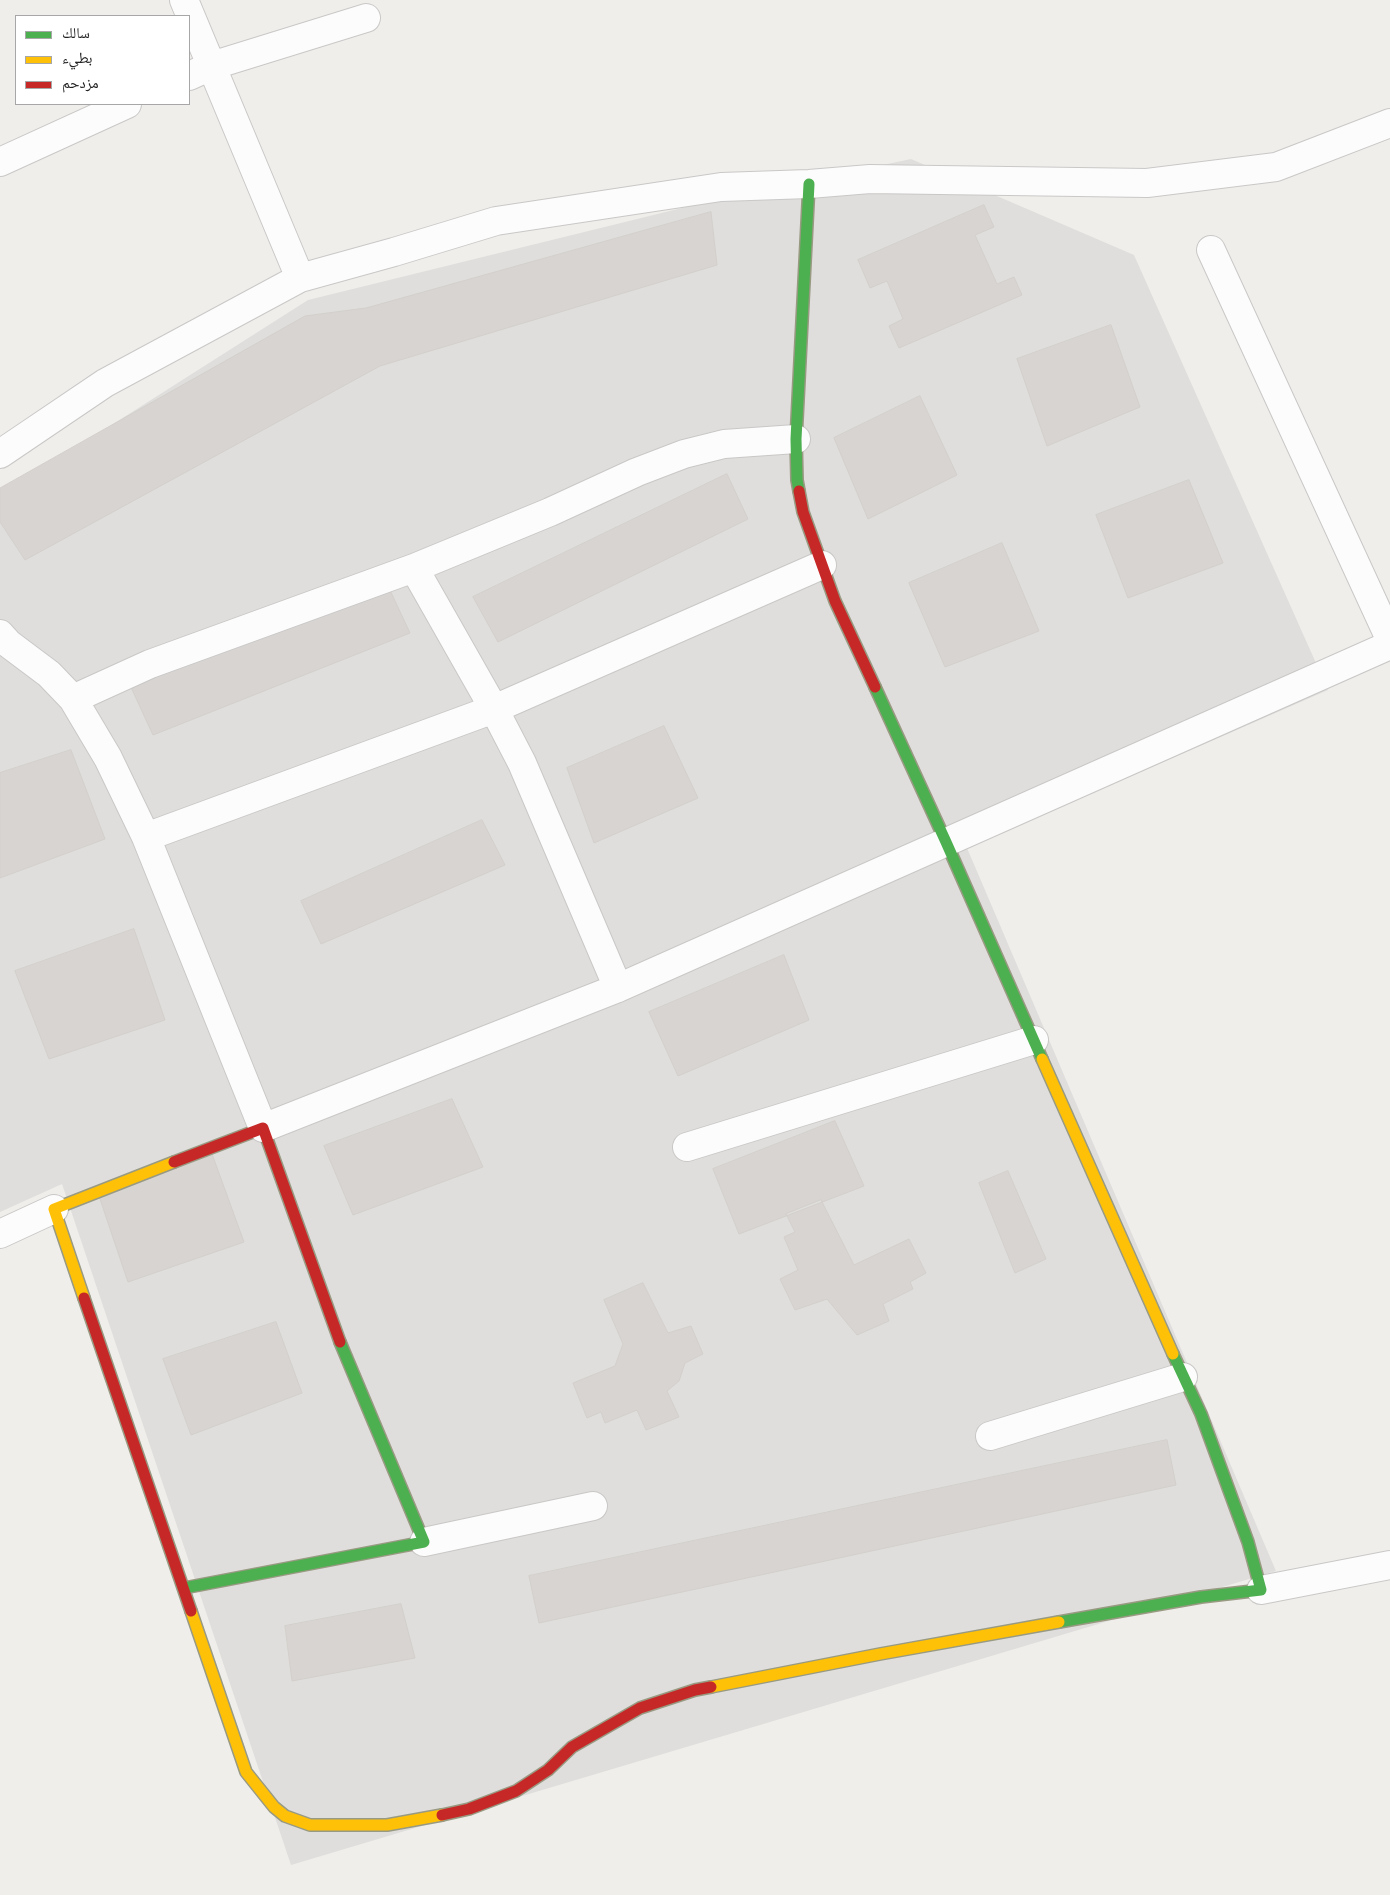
<!DOCTYPE html>
<meta charset="utf-8">
<style>
body{margin:0}
#map{position:relative;width:1390px;height:1895px;overflow:hidden;background:#f0eeeb;font-family:Lato,"Noto Naskh Arabic",sans-serif}
canvas{display:block}
.legend{position:absolute;left:15px;top:15px;width:175px;height:90px;box-sizing:border-box;background:#fff;border:1px solid #a7a7a7;margin:0;padding:6px 9px;list-style:none;font-size:15px;color:#222}
.legend li{display:flex;align-items:center;gap:10px;height:25px}
.legend b{width:25px;border:1px solid #a7a7a7}
</style>
<div id="map">
<canvas width="1390" height="1895"></canvas>
<ul class="legend">
<li><b style="height:6px;background:#4caf50"></b>سالك</li>
<li><b style="height:6px;background:#ffc107"></b>بطيء</li>
<li><b style="height:6px;background:#c62828"></b>مزدحم</li>
</ul>
</div>
<script>
const context = document.querySelector('canvas').getContext('2d');
context.lineJoin = 'round';
function paint(path, color) { context.fillStyle = color; context.fill(path, 'evenodd'); }
function stroke(path, color, width, dash) { context.strokeStyle = color; context.lineWidth = width; context.lineCap = dash ? 'butt' : 'round'; context.setLineDash(dash || []); context.stroke(path); }
const residential = new Path2D(`
 M911,159L1134,255L1328,690L967,848L1276,1571L291,1865L62,1184L0,1212V496L308,300L694,205Z`);
const building = new Path2D(`
 M984,205L994,227L975,235L997,284L1014,277L1022,295L899,348L889,326L903,319L887,281L870,288L858,260Z
 M711,212L717,265L380,366L25,560L0,522V488L305,316L366,308Z
 M1111,325L1140,407L1047,446L1017,359Z
 M920,396L957,475L868,519L834,438Z
 M727,474L748,519L498,642L473,597Z
 M1189,480L1223,563L1128,598L1096,515Z
 M1002,543L1039,631L945,667L909,583Z
 M388,586L410,633L153,735L130,685Z
 M664,726L698,798L594,843L567,768Z
 M71,750L105,839L0,878V773Z
 M482,820L505,865L321,944L301,901Z
 M134,929L165,1020L49,1059L15,971Z
 M784,955L809,1020L678,1076L649,1012Z
 M452,1099L483,1167L353,1215L324,1146Z
 M835,1121L864,1186L739,1234L713,1169Z
 M212,1154L244,1242L128,1282L98,1193Z
 M1008,1171L1046,1259L1015,1273L979,1183Z
 M821,1200L854,1265L909,1239L926,1273L910,1282L913,1289L883,1304L889,1321L857,1335L827,1299L795,1310L780,1279L798,1270L784,1237L795,1232L786,1214Z
 M643,1283L668,1333L691,1326L703,1354L685,1363L679,1381L667,1391L679,1417L646,1430L637,1410L605,1423L601,1412L587,1418L573,1383L615,1366L623,1344L604,1300Z
 M276,1322L302,1393L191,1435L163,1359Z
 M1167,1440L1176,1485L539,1623L529,1576Z
 M401,1604L415,1658L292,1681L285,1626Z`);
const street = new Path2D(`
 M184,0L300,278
 M189,76L211,66L366,18
 M0,162L127,104
 M1211,250L1390,639
 M0,454L105,383L300,278L394,252L496,221L721,187L809,184L870,179L1147,183L1276,167L1390,123
 M414,568L550,512L637,472L684,454L724,444L796,439
 M0,634L9,644L49,674L73,699L108,758L146,837L263,1128L618,988L1390,645
 M73,699L150,664L414,568L494,709L522,763L618,988
 M146,837L494,709L822,565
 M687,1147L1034,1040
 M0,1234L54,1209
 M990,1436L1183,1377
 M424,1542L593,1506
 M1261,1590L1390,1565`);
const fast = new Path2D(`
 M799,491L797,480L796,439L809,184
 M875,687L946,842L1042,1059
 M184,1588L424,1542L340,1342
 M1059,1622L1201,1597L1261,1590L1248,1542L1201,1414L1173,1354`);
const slow = new Path2D(`
 M1042,1059L1173,1354
 M84,1298L54,1209L174,1162
 M191,1611L246,1772L274,1807L285,1816L310,1825H387L442,1815
 M711,1687L880,1654L1059,1622`);
const jam = new Path2D(`
 M799,491L803,512L835,601L875,687
 M174,1162L263,1128L340,1342
 M84,1298L191,1611
 M442,1815L469,1809L516,1791L548,1770L572,1747L640,1708L695,1690L711,1687`);
paint(residential, '#dfdedc');
paint(building, '#d7d4d2');
stroke(building, '#d3d0cc', 1);
stroke(street, '#c9c8c7', 30);
stroke(fast, '#999a82', 14);
stroke(slow, '#999a82', 14);
stroke(jam, '#999a82', 14);
stroke(street, '#fdfcfc', 28);
stroke(fast, '#4caf50', 11);
stroke(slow, '#ffc107', 11);
stroke(jam, '#c62828', 11);
</script>
